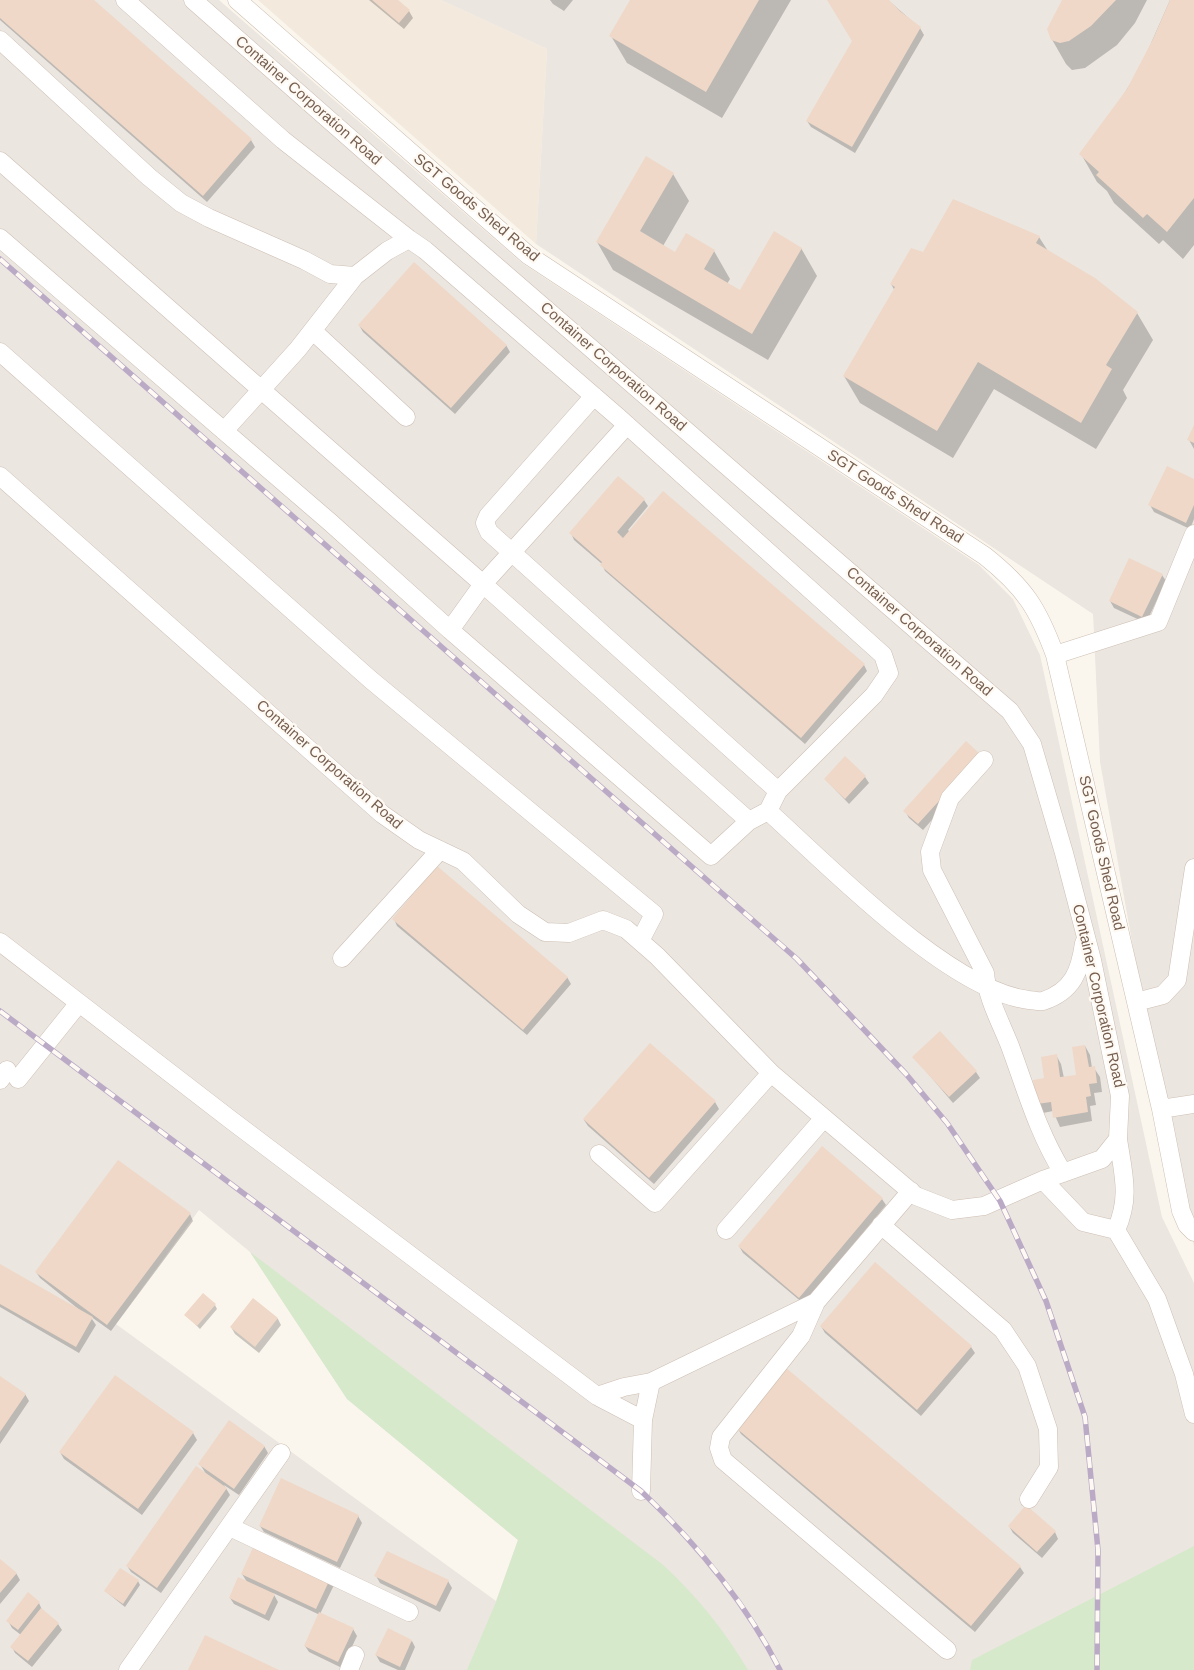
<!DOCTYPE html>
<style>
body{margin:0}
canvas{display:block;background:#fbf6ed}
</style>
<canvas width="1194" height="1670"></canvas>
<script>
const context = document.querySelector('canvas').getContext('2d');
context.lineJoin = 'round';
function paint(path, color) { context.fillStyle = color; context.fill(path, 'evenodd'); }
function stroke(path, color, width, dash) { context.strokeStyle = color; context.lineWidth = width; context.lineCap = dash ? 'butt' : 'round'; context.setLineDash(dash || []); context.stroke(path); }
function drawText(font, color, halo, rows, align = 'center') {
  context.font = font + ' Arial,sans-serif'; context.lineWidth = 4.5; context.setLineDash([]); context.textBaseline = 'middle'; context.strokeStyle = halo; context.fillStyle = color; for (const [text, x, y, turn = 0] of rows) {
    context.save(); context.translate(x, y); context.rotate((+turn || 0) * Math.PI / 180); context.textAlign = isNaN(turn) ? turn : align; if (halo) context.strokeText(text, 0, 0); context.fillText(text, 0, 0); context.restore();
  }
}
const residential = new Path2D(`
 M258,0H441L547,49L536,244Z`);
const industrial = new Path2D(`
 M0,0H219L522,263L979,565L1013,599L1040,655L1162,1217L1194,1283V1670H0ZM199,1210L250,1252L347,1399L518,1540L496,1601L116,1324Z
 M441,0H1194V1247L1176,1138L1137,970L1100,762L1093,614L536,244L547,49Z`);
const green = new Path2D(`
 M250,1252L662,1564C697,1596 724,1630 748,1670H467L496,1602L518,1540L347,1399Z
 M1194,1546V1670H970L972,1660Z`);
const shadow = new Path2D(`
 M0,0H92L251,140L255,147L207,202L0,20Z
 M369,0H396L409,11L413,18L404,29Z
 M550,0H573L564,11L553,4Z
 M631,0H791L722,118L627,63L611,36Z
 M829,0H888L920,28L924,35L855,153L811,127L807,121L853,41Z
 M1064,0H1147L1135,23L1117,45L1085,68L1072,70L1066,64L1050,36Z
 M1170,0H1194V245L1183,259L1163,240L1159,244L1114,203L1107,191L1097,182L1081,154L1113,112L1141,66Z
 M673,174L689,201L663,246L675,253L714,251L730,279L727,284L740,291L801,248L817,276L768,360L613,270L597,242Z
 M1039,237L1048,251L1137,313L1153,340L1123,390L1127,398L1096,449L994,389L953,458L860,403L844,376L895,291L891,284Z
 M359,325L506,345L510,352L455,414L363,332Z
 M1194,428V449L1189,440Z
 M1194,480V519L1190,529L1154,512L1150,505Z
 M644,500L648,506L628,530L630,532L864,665L867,671L805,744L605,571L602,564L574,540L571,533Z
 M1162,575L1166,581L1146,623L1114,608L1110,601Z
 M983,762L923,830L909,818L905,811Z
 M865,777L869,783L849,804L825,779Z
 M394,919L567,977L571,984L527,1035L397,926Z
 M650,1045L715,1102L719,1109L654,1184L588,1126L584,1120Z
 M1085,1046L1090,1055L1092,1068H1094L1100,1077L1102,1092L1094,1093L1096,1105L1090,1106L1092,1121L1060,1127L1053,1111L1043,1113L1038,1104L1046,1079L1056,1055L1061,1064L1064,1078L1078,1076Z
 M914,1057L976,1072L980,1078L953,1103Z
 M882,1199L886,1205L804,1304L743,1253L739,1246Z
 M190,1214L193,1221L111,1331L90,1316L96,1325L79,1353L0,1307V1266L87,1316L40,1278L36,1272Z
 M253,1300L278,1319L281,1325L259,1353L235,1334L231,1327Z
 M215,1305L217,1309L200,1329L186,1315Z
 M821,1326L971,1347L975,1353L921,1416L825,1333Z
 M0,1377L25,1394L29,1401L0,1444Z
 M737,1427L1020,1567L1024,1573L975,1632L741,1434Z
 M193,1433L197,1440L142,1515L64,1459L60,1452Z
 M264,1446L268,1453L239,1495L224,1485L230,1495L161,1593L131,1572L127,1566L206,1474L200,1464Z
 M358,1516L362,1523L340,1568L264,1532L260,1526Z
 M1009,1526L1055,1532L1058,1539L1042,1558L1013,1533Z
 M256,1545L334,1585L320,1614L353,1629L357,1636L342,1668L309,1652L305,1646L320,1615L273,1593L278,1602L269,1621L234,1604L230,1598L247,1582L242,1574Z
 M0,1560L16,1573L20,1580L0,1604Z
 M376,1576L448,1581L452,1588L440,1612L380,1583Z
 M138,1581L140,1585L125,1607L105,1591Z
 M39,1603L42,1610L58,1624L62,1630L32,1667L15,1653L12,1647L21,1635L12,1628L8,1621Z
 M412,1641L415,1647L405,1670H398L380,1662L376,1655Z`);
const building = new Path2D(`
 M0,0H94L252,139L203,196L0,18Z
 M372,0H398L410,10L399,23Z
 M630,0H759L706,92L609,36Z
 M827,0H889L901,12L921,27L852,147L806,121L852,41Z
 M1062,0H1116L1091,26L1069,41L1060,43L1051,40L1047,29Z
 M1170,0H1194V198L1167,232L1147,214L1143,218L1096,175L1099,172L1079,154L1127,89L1153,39Z
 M646,156L674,173L640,231L675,252L686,233L715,250L704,269L740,290L774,231L802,248L752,334L596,242Z
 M953,199L1040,236L1036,243L1095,278L1138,312L1106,365L1112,369L1081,423L978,362L937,431L843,376L895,287L890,284L911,248L923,252Z
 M414,262L507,345L451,408L358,325Z
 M1194,425V443L1187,440Z
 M1167,466L1194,479V505L1186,523L1148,505Z
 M618,476L645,499L617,532L623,538L663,491L865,664L801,738L600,565L602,562L569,533Z
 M1129,558L1163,574L1142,617L1109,601Z
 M966,741L981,755L918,824L903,811Z
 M845,756L866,776L845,799L824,779Z
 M437,866L568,977L523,1030L392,919Z
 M940,1031L977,1071L949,1097L912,1057Z
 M650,1043L716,1101L649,1178L583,1119Z
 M1085,1045L1089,1067L1095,1066L1097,1083L1089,1084L1091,1096L1086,1097L1088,1112L1053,1118L1051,1102L1037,1104L1033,1080L1044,1078L1041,1057L1057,1054L1060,1077L1076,1075L1072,1047Z
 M822,1146L883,1198L799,1298L738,1246Z
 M118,1160L191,1213L107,1325L35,1272Z
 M875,1262L972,1346L917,1410L820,1326Z
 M0,1264L93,1317L76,1347L0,1304Z
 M203,1293L216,1304L197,1326L184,1315Z
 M253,1298L278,1318L255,1347L230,1327Z
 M785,1367L1021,1566L971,1626L735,1427Z
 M115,1375L194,1432L138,1509L59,1452Z
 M0,1376L26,1394L0,1432Z
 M229,1420L265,1446L234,1489L198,1464Z
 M196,1466L227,1488L157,1588L126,1566Z
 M281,1478L359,1515L337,1562L259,1526Z
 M1026,1505L1056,1531L1037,1552L1008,1526Z
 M255,1543L331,1577L316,1609L241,1574Z
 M387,1551L449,1580L436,1606L374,1576Z
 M0,1559L17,1573L0,1593Z
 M120,1568L139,1580L123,1604L104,1591Z
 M238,1577L275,1594L265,1615L229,1598Z
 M28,1592L40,1602L18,1630L6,1621Z
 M41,1608L59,1623L28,1661L10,1647Z
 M319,1612L354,1628L338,1662L304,1646Z
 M388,1628L412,1640L400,1667L375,1655Z
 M205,1635L279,1670H188Z`);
const minor = new Path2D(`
 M125,0L283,140L409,239
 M237,0L528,255L985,556C1024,587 1038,608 1055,655L1161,1109L1181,1211L1187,1225L1194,1232
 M0,40L149,177L181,203L209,218L304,260L330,274L355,276L387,251L409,239L425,250L618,417L883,655L889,673L874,695L778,791L768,811C828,865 950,991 1029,1000C1033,1000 1039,1002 1043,1001C1073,991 1080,971 1084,943
 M0,161L483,584L627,425
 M0,238L331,523L450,630
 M313,331L406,417
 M0,352L371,680L654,914L640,941
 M594,396L488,516L485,523L489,532L778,791
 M224,431L298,349L355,276
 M0,476L382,814L419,840L463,861L518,914L545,932L569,933L603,920L626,929L657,956L771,1073L916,1196L952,1210L984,1206L1043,1180L1102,1159L1118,1139L1120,1096L1092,960L1064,853L1032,744L1010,711L452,228L193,0
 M1055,655L1158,622L1194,534
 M984,760L950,798L930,852L932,870L985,973C987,998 1001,1023 1010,1046C1027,1092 1037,1130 1063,1173
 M749,821L711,856L450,630L483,584L749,821L768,811
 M0,942L231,1120L597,1396L624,1387L651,1382L816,1302L911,1191
 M342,958L440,850
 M1136,1002L1163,995L1177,980L1194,868
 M18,1079L79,1003
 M0,1080L7,1070
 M1161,1109L1194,1104
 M599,1154L655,1203L771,1073
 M1043,1180L1083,1222L1116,1230C1131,1197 1123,1173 1118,1139
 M881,1225L1003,1330L1027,1366L1048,1429L1049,1467L1029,1499
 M726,1230L824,1118
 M1116,1230L1157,1299L1184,1374L1194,1414
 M816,1302L801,1336L721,1437L719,1448L723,1460L947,1650
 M597,1396L643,1420
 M641,1491L643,1420L651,1382
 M230,1527L409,1612
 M128,1670L281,1453
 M349,1670L355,1655`);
const rail = new Path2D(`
 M0,259L797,959L906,1074L947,1123L1000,1201L1046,1301L1085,1417L1098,1550L1097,1670
 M0,1011L641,1491C697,1544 745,1601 780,1670`);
const streetNames = [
 ["Container Corporation Road",308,101,41],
 ["SGT Goods Shed Road",476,208,40],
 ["Container Corporation Road",613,367,41],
 ["SGT Goods Shed Road",895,497,33],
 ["Container Corporation Road",919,632,41],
 ["Container Corporation Road",329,765,41],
 ["SGT Goods Shed Road",1101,853,77],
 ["Container Corporation Road",1098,996,77]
];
paint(residential, '#f3e9dc');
paint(industrial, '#ece6e1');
paint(green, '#d6e9cb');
paint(shadow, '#0003');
paint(building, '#efd8c7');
stroke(minor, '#cdbfb3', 19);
stroke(minor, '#fff', 18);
stroke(rail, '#baaac6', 5.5);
stroke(rail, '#fefaf3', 4, [11]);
drawText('15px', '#765f51', '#fefaf3', streetNames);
</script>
